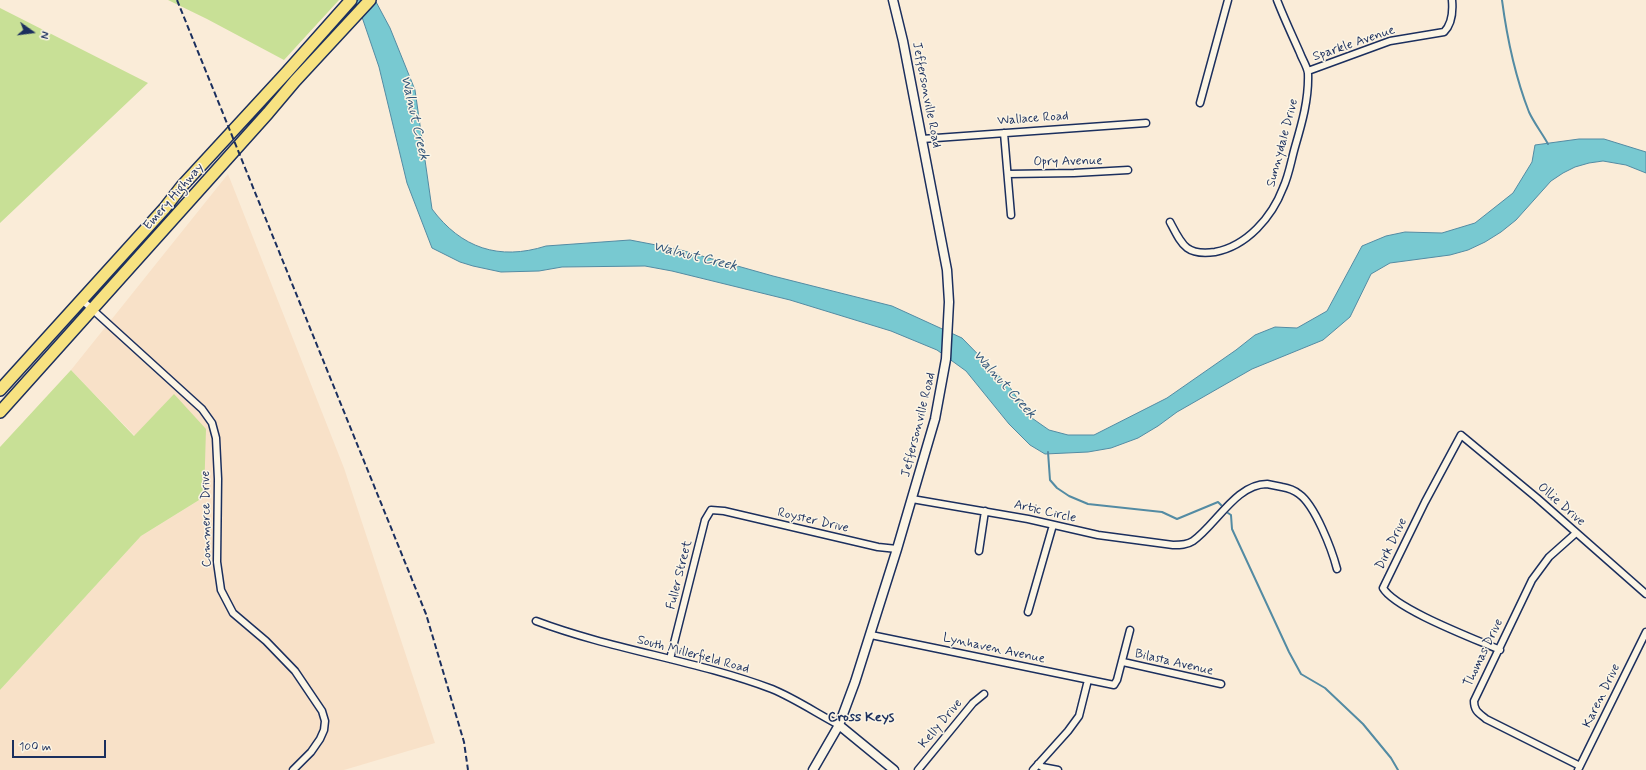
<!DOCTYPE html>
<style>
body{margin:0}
#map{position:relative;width:1646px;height:770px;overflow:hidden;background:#faecd8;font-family:Mynerve,sans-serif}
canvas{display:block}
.north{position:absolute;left:12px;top:12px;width:40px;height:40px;-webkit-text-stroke:3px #fcf5e5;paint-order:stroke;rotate:104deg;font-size:11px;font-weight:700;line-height:16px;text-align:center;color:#1b2f5e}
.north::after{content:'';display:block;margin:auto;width:14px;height:18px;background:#1b2f5e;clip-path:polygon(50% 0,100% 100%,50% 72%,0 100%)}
.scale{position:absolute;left:12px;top:740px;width:94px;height:18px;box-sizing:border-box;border:2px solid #1b2f5e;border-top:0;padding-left:5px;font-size:12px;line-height:14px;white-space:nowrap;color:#1b2f5e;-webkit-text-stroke:3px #fcf5e5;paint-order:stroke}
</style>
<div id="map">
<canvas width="1646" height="770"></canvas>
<div class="north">N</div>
<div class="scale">100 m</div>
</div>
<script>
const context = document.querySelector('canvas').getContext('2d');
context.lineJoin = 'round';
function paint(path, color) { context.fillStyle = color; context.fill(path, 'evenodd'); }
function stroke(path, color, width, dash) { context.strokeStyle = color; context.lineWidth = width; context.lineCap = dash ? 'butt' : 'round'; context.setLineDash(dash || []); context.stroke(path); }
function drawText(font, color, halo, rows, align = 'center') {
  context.font = font + ' Mynerve,sans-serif'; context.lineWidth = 3; context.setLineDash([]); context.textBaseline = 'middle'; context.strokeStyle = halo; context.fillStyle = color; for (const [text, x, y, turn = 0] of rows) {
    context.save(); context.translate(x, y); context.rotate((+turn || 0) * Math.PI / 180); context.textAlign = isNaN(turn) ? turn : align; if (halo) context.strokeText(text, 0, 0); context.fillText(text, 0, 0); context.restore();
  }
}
const built = new Path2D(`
 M228,174L344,468L435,743L344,770H0V690L141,536L204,497L174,395L135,436L71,370Z`);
const green = new Path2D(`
 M168,0H339L284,60L207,19Z
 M0,8L148,83L0,223Z
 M71,370L134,436L174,394L206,429L204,497L141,536L0,690V447Z`);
const water = new Path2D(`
 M353,0H375L390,28L415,90L432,209C461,248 499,261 546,246L630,240L677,249L773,276L892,306L962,338L1009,386L1029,416L1049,430L1068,435H1094L1167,398L1236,350L1255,335L1275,327L1297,328L1327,311L1362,246L1386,236L1405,232L1442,233L1475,223L1513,193L1532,162L1535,145L1579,139H1604L1646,152V173L1626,165L1603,161L1589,163L1575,167L1563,173L1551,181L1516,220L1501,232L1485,242L1468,250L1450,255L1390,263L1371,274L1350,317L1323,340L1252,369L1177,412L1158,426L1138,438L1111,448L1088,452L1045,454L1030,445L1009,424L966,371L937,350L891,331L790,300L672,271L645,266L562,267L539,271L501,272L473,266L460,262L432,248L407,183L379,67L362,17Z`);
const stream = new Path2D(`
 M1502,0C1507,38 1515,76 1529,112C1534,123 1542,133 1548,144
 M1048,452L1050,480L1057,488L1069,496L1088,504L1162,512L1177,519L1218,502L1221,505
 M1228,513L1231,515L1232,529L1289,652L1301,674L1325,688L1363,724L1391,758L1398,770`);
const street = new Path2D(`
 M1308,71L1390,41L1444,32C1452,24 1453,11 1452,0
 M1200,103L1228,0
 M1004,133L1011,215
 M922,139L1146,123
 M1008,174L1074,173L1128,170
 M1170,222C1182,245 1186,256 1215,252C1247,246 1272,217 1283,188C1289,175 1291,161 1295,147C1302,123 1309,99 1308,73C1307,66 1302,59 1300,53C1292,35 1284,18 1277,0
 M82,300L202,409L212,423L216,438L218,479L217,562L221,590L233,613L266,641L295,671L322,711L325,721L324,730L320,739L311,752L293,770
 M912,499L1028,519L1098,535L1173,545C1180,545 1187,545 1193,541C1216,525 1236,484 1267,484C1272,485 1277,486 1282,487C1288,488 1294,490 1299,494C1315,505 1332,550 1337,569
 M1576,533L1549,557L1532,580L1474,701C1474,711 1479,713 1486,719L1580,766
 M979,551L985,511
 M1028,612L1053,525
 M536,621C613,650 695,660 772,689C794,698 818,714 839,725
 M871,635L1114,685L1117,680L1130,630
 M1500,650C1475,639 1395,609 1383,588L1425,502L1461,435L1537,498L1646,594
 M670,659L705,520L711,510L724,511L878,547L897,549
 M1123,662L1221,684
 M1038,764L1042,767L1058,770
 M918,770L973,703L984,694
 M1033,770L1068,731L1079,716L1088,680
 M1578,770L1646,632`);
const secondary = new Path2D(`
 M839,725L894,770
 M813,770L839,725L855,682L897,549L935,419L946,359L949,302L947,270L903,41L893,0`);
const highway = new Path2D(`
 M0,390L164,209L182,186L287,72L351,0
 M0,412L268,113L295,81L370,0`);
const rail = new Path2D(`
 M177,0L426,614L464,742L468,770`);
const streetNames = [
 ["Sparkle Avenue",1354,44,-19],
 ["Jeffersonville Road",926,95,79],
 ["Wallace Road",1033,119,-4],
 ["Sunnydale Drive",1283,143,-75],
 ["Opry Avenue",1068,162,-1],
 ["Emery Highway",174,197,-49],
 ["Jeffersonville Road",919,425,-76],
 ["Ollie Drive",1561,505,41],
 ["Artic Circle",1045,512,13],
 ["Commerce Drive",207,519,-91],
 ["Royster Drive",813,521,13],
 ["Dirk Drive",1392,544,-64],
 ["Fuller Street",680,575,-76],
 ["Lynhaven Avenue",994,649,12],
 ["Thomas Drive",1484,653,-64],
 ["South Millerfield Road",693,655,15],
 ["Bilasta Avenue",1174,663,13],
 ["Karen Drive",1602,696,-64],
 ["Kelly Drive",941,724,-50]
];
const waterNames = [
 ["Walnut Creek",414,118,77],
 ["Walnut Creek",695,257,14],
 ["Walnut Creek",1004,385,48]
];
const neighbourhoodNames = [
 ["Cross Keys",861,718]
];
paint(built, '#f8e1c8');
paint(green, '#c8e096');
paint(water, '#78c9d1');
stroke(water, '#538ba3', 1);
stroke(stream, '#538ba3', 2);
stroke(street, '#1b2f5e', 9);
stroke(secondary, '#1b2f5e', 11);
stroke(highway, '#1b2f5e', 14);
stroke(street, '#fcf5e5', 6);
stroke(secondary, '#fcf5e5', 8);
stroke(highway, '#f7e281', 11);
stroke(rail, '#1b2f5e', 2, [6, 3]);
drawText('13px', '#1b2f5e', '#fcf5e5', streetNames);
drawText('italic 14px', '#32567b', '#fcf5e5', waterNames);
drawText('bold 14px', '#1b2f5e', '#fcf5e5', neighbourhoodNames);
</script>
